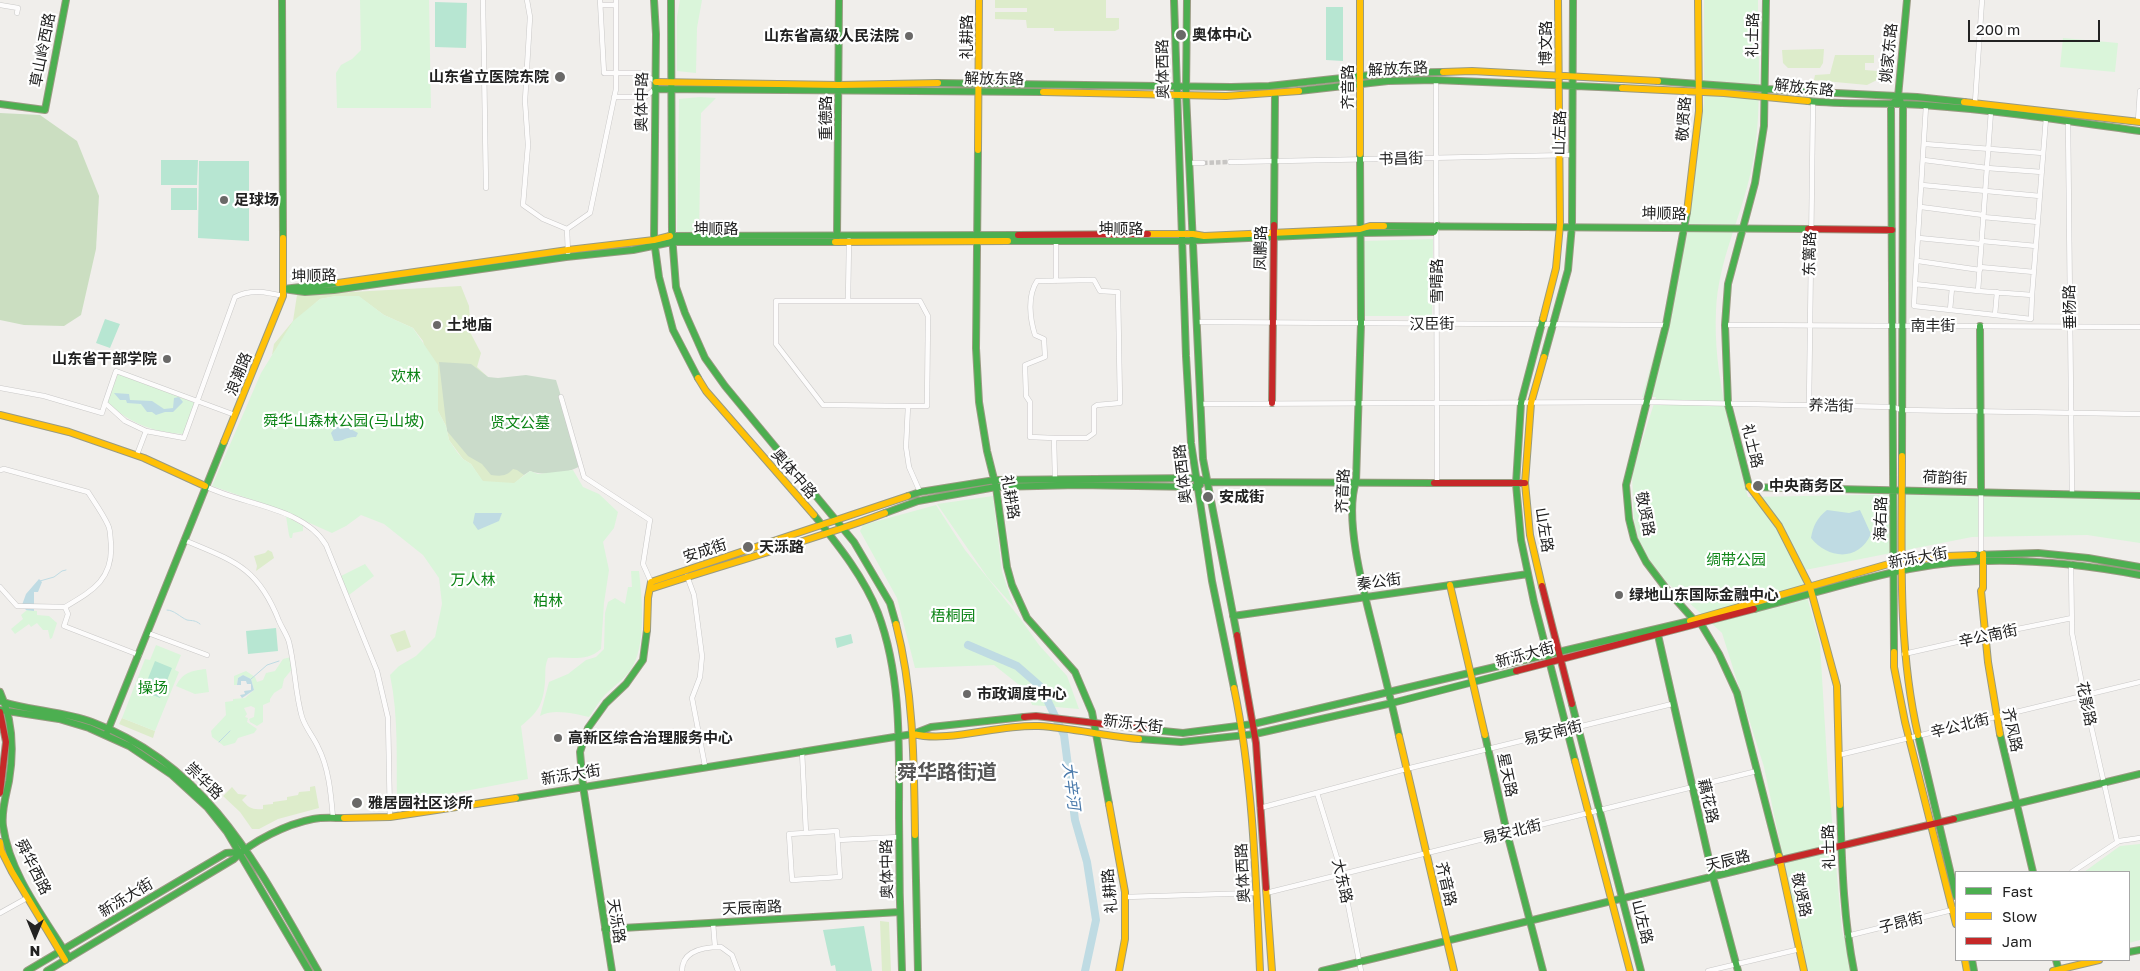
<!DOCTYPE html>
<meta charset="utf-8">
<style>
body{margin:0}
#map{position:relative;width:2140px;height:971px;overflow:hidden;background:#f0eeeb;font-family:"Golos Text",sans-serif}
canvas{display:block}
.legend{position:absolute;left:1955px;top:871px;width:175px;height:90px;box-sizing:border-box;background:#fff;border:1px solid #a7a7a7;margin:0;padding:6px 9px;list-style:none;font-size:15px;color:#222}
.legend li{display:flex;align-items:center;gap:10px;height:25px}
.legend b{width:25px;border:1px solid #a7a7a7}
.north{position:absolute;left:10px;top:911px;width:50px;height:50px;-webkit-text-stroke:4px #fff;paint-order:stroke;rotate:180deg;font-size:14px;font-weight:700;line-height:20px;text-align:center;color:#222}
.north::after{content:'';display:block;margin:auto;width:18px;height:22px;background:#222;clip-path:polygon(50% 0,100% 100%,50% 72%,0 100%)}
.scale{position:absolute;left:1968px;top:20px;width:132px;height:22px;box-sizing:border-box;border:2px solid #222;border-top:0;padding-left:6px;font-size:15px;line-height:18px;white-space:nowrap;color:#222;-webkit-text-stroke:4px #fff;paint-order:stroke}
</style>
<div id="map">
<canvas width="2140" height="971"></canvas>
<ul class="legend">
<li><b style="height:6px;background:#4caf50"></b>Fast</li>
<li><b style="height:6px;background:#ffc107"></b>Slow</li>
<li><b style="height:6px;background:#c62828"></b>Jam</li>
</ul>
<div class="north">N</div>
<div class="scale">200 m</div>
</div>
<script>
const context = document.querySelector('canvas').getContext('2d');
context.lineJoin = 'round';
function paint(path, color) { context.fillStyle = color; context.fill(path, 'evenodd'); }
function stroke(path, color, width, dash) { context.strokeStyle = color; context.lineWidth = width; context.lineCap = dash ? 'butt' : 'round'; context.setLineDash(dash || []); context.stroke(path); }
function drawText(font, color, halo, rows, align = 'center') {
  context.font = font + ' "Golos Text","Noto Sans SC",sans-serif'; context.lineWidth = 4.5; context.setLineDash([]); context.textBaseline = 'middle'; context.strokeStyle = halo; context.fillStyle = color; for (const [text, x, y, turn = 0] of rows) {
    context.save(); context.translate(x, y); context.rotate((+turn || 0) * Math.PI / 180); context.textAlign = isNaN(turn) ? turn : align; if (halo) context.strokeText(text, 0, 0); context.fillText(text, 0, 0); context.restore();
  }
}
const grass = new Path2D(`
 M995,0H1106V18H1119V29L1115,31H1054V28H1027L1026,20L995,19V12H1027V8H995Z
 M1824,49L1823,63L1820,68H1788L1783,63L1782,50Z
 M1835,55H1874V63H1865V70L1878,71L1877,80L1867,85L1814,80L1815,75L1830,74Z
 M461,286L469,306L471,334L481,353L477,367L488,377L518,449L524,475L515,483L500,509L471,464L463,459L449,440L446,426L438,411L423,341L413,328L384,315L359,297L336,296L320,299L310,308L272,355L274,344L293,321L297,295Z
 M268,550L272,552L274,558L256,571L257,566L254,556L265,553Z
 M405,630L411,647L397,652L390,635Z
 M122,718L155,731L153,738L119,724Z
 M315,786L319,808L278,819L259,829H252L240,812L223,796L232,787L238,794L247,795L242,800C249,808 252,810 263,809V805L273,804V802L287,800V797L298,795L299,792L310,791V787Z
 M880,921L889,922L891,971H882Z`);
const forest = new Path2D(`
 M0,113L40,115L77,141L99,196L96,249L81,315L64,326L24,325L0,320Z`);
const cemetery = new Path2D(`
 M439,362L471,364L488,377L498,378L526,375L556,380L569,422L580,466C568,474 542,476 530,471L524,475L517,470L513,469C506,477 500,476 491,475L482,464L468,456L447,431Z`);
const park = new Path2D(`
 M360,0H429L431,108H337L336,73L341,65L352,59L361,50Z
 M680,0H702L697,28L696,73L677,71V17Z
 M1704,0H1758C1758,54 1763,119 1751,171C1741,218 1718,261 1716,311C1713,375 1732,436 1748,497L2140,490V543L2087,535L1972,537L1800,571L1820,644L1828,776L1842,931L1854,971H1807L1764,767L1722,633L1647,564L1634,526L1632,473L1656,397H1642L1687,236L1704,103Z
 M2063,38L2118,43L2115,72L2060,67Z
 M700,97L716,98L701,113L699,238L677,240L679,99Z
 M1433,239L1432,316H1364V241Z
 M336,296H359L384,315L413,328L438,365V411L446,426L449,440L457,452L463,459L471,464L483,481L514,483L530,471L538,474L573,470L583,487L599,494L618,512L614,528L603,542L609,570L604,603L601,649C586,663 567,656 548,658C544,668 546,673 545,682C543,705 538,712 521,726L528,779L397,804C396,761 399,718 390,675L399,666L416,656L435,637L442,604L439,578L423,555L384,524L361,515L346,526L332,533L276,508L212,486L261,373L293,321L320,299Z
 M118,374L196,403L183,434C151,432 131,423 107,403Z
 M993,496L1002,572L1014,607L988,578L937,504Z
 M936,505L965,550L1019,617L1039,645L1067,676L1079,709L1032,705L1028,692L994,665L915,668L897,598L860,531L863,525Z
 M286,516L303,526V531L293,533L292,538H290L289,535Z
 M365,564L374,576L349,595L341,576Z
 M631,571H639C642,599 647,647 630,671C623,680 615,685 608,692C600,699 595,709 589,717C576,714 552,708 540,716L549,682L568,674L586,660L596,657L604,649L605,613L608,602L615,598L625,604L628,587H632Z
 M27,610L37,611V615L49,616L57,623L52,638L50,639L48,630H43L37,623L31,627L29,624L15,634L11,629L23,619L21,615Z
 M156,645L181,655L175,670L179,672L155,731L122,718L145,659L150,660Z
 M291,657L293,668L284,679L282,688L274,693L270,699V702L263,705V722L257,726L250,722L249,719L254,717L255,708L251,706L244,708L247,714L245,717L248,718L247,722L257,729L254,733L238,738L235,743L224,746L212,737L211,731L226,715L225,702L233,701V699L245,698L254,690L251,679L243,675L238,678L237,685H234V676L246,671L255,677L257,682L263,680L266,673L275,671L283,659Z
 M206,669L209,692L195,694L176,686C183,672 191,671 206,669Z
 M2140,844V940L2129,943V872H2084L2120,846Z`);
const pitch = new Path2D(`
 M435,2L467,3L466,48L435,47Z
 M1326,7H1343V61L1326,60Z
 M161,160H198L197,185H161Z
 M199,161H249V241L198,238Z
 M171,188H197V210H171Z
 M105,319L120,324L110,348L96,343Z
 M276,628L278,651L248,654L246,631Z
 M851,634L853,643L837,648L835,638Z
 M155,661L172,668L160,698L143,691Z
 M864,926L872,971H836L835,965L831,966L823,930Z`);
const water = new Path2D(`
 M114,393L129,394L130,400L152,401L164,409L173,408L174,398L179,397L183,402L173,412H165L156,415L152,412H147L141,404L127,403L126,400H120Z
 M339,426L347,427L358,433L356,437C347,436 343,442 334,441L331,433L334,429Z
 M1827,510L1849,513L1860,510L1871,534C1858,562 1828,559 1811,538C1813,526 1817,518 1827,510Z
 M475,513H502L499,521L478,530L473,523Z
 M39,579L42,582L38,592H34V611L26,610L22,605L26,594Z
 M243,675L251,679L254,690L242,698L240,695L245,694L244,691L251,690V684H247L246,681H241V685H237L238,678Z`);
const stream = new Path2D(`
 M338,417L339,426
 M40,581L54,577L62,571L66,570
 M167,610C174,610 180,617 187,620C193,621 195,620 200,624
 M251,679L267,665L279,661
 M219,742L230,731`);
const river = new Path2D(`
 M968,645L1017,666L1041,687L1064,735L1075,820L1087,862L1096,920L1085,971`);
const streetTunnel = new Path2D(`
 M1203,163L1230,162`);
const street = new Path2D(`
 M483,0L486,188
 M527,0L530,17L525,101L528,145L523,205L543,219L567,229
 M600,0L604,73H643L656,82
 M0,5L18,8L17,13
 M602,5H616
 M1436,80L1437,482
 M614,97H645L655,89
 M1975,103L1982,0
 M2068,121L2072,494
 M2138,121L2140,91
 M1925,144L2043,153
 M1924,160L1987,168L2042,172
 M1230,162L1572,155
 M1190,163H1203
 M1922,185L2040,196
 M1921,207L1983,215
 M1983,217L2038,222
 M1919,238L1981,244
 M849,240L848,301H920L928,316L927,406H908L906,447L909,467L920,492
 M1982,241L2036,246
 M568,253L567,229L590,213L616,89V0
 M1918,261L1980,270
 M1980,267L2034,272
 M1056,281V241
 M1915,284L1926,106
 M1978,291L2032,295L2031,319L1914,306L1915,284L1978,291L1991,111
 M2032,295L2046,118
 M848,301H776V344L823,405L908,406
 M1950,310L1952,288
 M1995,315L1997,292
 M1198,322L1666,325
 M1725,325L2140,327
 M0,388L44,396L102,413L105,403
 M561,397L584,477L650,520L643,564L651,582
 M1201,404L1647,402L1893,407L1902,410L2140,414
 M1809,406L1813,101
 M146,431L184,438L235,297C250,289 267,292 283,296
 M1054,438H1087L1094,433V407L1097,405L1120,403L1118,292L1100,291L1094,280L1037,281C1027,296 1030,319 1035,335L1044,339L1045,357L1025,365L1026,396L1030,402V437L1054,438L1055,479
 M138,452L146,431L125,421L105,403L116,371L235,415
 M0,470L4,469L88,492C95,503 103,514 108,525C111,531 110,538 111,544C113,580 92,591 65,607L68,614L64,626L139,655
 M205,486C242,505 304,507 326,545L377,671L388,718L390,817
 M1981,491V554
 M184,540C234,561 258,567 279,621C282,628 287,635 289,642C295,666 295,693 302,717C306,729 313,736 318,747C329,768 331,795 333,818
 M2071,564L2072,633L2085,699L2117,841
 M687,576L694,595L702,656L700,677L692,698L705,766
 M0,587L17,606L65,607
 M148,633L207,655
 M1904,654L1983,636L2072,618
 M802,751L806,833
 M1839,755L2140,682
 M1317,793L1342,874L1361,971
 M1260,808L1406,769L1672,704
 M837,831L840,877L792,880L789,834Z
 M838,840L899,837
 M2072,872L2119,841L2140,838
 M1266,893L1757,771
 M1125,897L1257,893
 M0,913L27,898
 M713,923L715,947
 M1847,936L1956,909
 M682,971C682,950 704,947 721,947L732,955L738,971
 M1708,971L1800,949`);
const fast = new Path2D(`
 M282,0L283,238
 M654,0L656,34L654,240L659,277L673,330L698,378
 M671,0L672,235L676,287L685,313L705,358L725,386L854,542L890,603L896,624
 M1174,0L1186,356L1191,443L1212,581L1234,688
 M1187,0L1186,94L1203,459L1237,635
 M1658,81L1795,91L1917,97L1964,102
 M938,83L1231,87L1269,86L1388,73L1443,72
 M655,89L1043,92
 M1299,91L1388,81L1436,80L1622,88
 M1898,97L1903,106L1902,456
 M1808,101C1846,105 1885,102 1923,105C1996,110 2068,121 2140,131
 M0,104L45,110L66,0
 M978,150L976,348L979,402L987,451L996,487L1007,567L1012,585L1027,618L1075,672L1092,712L1109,804
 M1360,154L1361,323L1356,482C1343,520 1366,600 1376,640C1384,672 1392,704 1399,736
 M1687,212L1666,325L1626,485L1629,519L1634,539L1646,562L1668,591L1694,620L1701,624L1719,654L1737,693L1779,856
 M1274,225L1275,94
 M1384,226L1808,229
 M670,236L1018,235
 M837,237L839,0
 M1008,241H1181L1360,233L1434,232L1437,225
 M338,283L283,289L305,292L334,290L566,257L633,250L672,242H835
 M1543,319L1521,403L1516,484L1521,540L1534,602L1575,761
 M1980,326L1981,491
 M1544,357L1568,270L1572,225L1573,0
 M1749,486L1728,404L1725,325L1728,284L1755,183L1764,126L1766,0
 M1749,487L2140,496
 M908,496L920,492L995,480L1195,478L1207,482L1434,483
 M885,513L918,501L996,487L1078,485L1196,487L1200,485
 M814,515C838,545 864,577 878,613C902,677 899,748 899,816C899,867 900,919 902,971
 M1974,555L2038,553L2088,558L2140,567
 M1754,609C1806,596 1857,579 1909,569C1985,554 2065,561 2140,575
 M1233,616L1528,574
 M1658,635L1713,877L1738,971
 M1894,652L1891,106L1898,97L1907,0
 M0,692C13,720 14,751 9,781C6,796 1,811 3,826C10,875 44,917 69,958
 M0,701C30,711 62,711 92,722C210,766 259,869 318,971
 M1572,704L1641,971
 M0,710L59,719L89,728L129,746L172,775L207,807L227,832L309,971
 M1153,730L1183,733L1253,724L1690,621
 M2000,734L2033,872
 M106,735L224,442
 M1485,735L1507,833L1543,971
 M1918,735L1956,896
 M1139,739L1181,742L1255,734L1392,703L1516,671
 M516,798L913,734L931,727L1024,717
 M1840,805C1842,861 1843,916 1854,971
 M1954,819L2140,774
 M915,835L918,971
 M605,929L900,912
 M2129,952L2140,950
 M1972,960L1974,971
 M2056,960L2059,971
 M27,971L226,853L239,852
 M47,971L234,859C252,841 287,824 313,819C323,817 334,818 344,818
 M612,971L583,786L580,752L588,728L606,703L626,684L643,660L647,630
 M1322,971L1777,861`);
const slow = new Path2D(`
 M1360,0V154
 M1443,72L1472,71L1658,81
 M656,82L839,85L938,83
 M1622,88L1724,93L1808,101
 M1043,92L1226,96L1299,91
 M1964,102L2140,122
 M978,150L979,0
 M1687,212L1699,111L1698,0
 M1148,234H1193L1204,236L1360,229L1370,226H1384
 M835,242L1008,241
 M338,283L568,250L654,240L670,236
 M1543,319L1556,268L1560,225L1558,0
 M698,378L706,391L814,515
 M0,415L69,432L144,458L205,486
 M224,442L283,296V238
 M1902,456C1902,549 1897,644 1918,735
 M1749,486L1779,526L1810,587L1837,686L1840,805
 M1983,554V588L1981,591L1988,662L2000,734
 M1450,585L1485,735
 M1542,586L1530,535L1525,483L1531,403L1544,357
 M650,589C728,563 808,542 885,513
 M1690,621L1892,563L1947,556L1974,555
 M896,624C914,693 914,764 915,835
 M647,630L648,598L651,582L908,496
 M1894,652V667L1905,722L1956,924
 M1234,688C1253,778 1256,879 1260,971
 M913,734C950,743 998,724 1039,726C1072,728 1105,736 1139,739
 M1399,736L1454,971
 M1575,761L1630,971
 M1109,804L1125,892V939L1119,971
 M344,818L390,817L516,798
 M0,842L1,850L12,872L65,960
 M1779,856L1804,971
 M1266,888L1272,971
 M1965,960L1967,971
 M2053,971L2099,960`);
const jam = new Path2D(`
 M1808,229L1892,230
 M1018,235L1148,234
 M1272,403L1274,225
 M1434,483H1525
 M1542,586L1572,704
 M1237,635L1256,743L1266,888
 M1516,671L1754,609
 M0,712L6,742L0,793
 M1024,717L1036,716L1153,730
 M1777,861L1954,819`);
const markers = [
 [1181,35,6,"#6a6968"],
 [909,36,5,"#6a6968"],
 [560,77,6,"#6a6968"],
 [224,200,5,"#6a6968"],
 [437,325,5,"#6a6968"],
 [167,359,5,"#6a6968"],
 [1758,486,6,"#6a6968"],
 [1208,497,6,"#6a6968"],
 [748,547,6,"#6a6968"],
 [1619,595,5,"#6a6968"],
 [967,694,5,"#6a6968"],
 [558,738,5,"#6a6968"],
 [357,803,6,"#6a6968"]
];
const poiNames = [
 ["奥体中心",1192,35],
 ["山东省高级人民法院",899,36,"right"],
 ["山东省立医院东院",549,77,"right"],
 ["足球场",234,200],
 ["土地庙",447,325],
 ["山东省干部学院",157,359,"right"],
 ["中央商务区",1769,486],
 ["安成街",1219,497],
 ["天泺路",759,547],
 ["绿地山东国际金融中心",1629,595],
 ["市政调度中心",977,694],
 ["高新区综合治理服务中心",568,738],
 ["雅居园社区诊所",368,803]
];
const streetNames = [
 ["礼士路",1753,35,-89],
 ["礼耕路",967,37,-90],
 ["博文路",1546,43,-90],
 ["草山岭西路",43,50,-79],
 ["姚家东路",1889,53,-84],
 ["奥体西路",1163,69,-91],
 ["解放东路",1398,69,-3],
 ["解放东路",994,79,1],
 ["齐音路",1348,87,-90],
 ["解放东路",1804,88,6],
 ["奥体中路",642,102,-89],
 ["重德路",826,118,-90],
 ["敬贤路",1684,119,-86],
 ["山左路",1560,133,-89],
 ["书昌街",1401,159,-1],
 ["坤顺路",1664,214,1],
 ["坤顺路",716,229],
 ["坤顺路",1121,229],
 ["凤鹏路",1261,248,-89],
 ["东篱路",1810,254,-89],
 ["坤顺路",314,276,-1],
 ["雪晴路",1437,281,-90],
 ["垂杨路",2070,307,-91],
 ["汉臣街",1432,324],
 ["南丰街",1933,326],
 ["浪潮路",239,374,-68],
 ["养浩街",1831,406,1],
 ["礼士路",1752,446,76],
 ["奥体中路",794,474,49],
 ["奥体西路",1183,474,-97],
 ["荷韵街",1945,478,2],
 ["齐音路",1343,491,-87],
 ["礼耕路",1010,497,80],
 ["敬贤路",1645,514,79],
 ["海右路",1881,519,-89],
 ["山左路",1544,530,81],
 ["安成街",705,551,-18],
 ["新泺大街",1918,558,-10],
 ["秦公街",1379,582,-8],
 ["辛公南街",1988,636,-12],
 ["新泺大街",1525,655,-15],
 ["花影路",2086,704,78],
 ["新泺大街",1133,724,7],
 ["辛公北街",1960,726,-14],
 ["齐风路",2012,730,78],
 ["易安南街",1553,733,-14],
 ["新泺大街",571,775,-9],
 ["星天路",1507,775,78],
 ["崇华路",204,781,44],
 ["藕花路",1708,801,77],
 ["易安北街",1512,832,-14],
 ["礼士路",1829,847,-92],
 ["天辰路",1728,861,-14],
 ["舜华西路",33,867,63],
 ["奥体中路",887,869,-91],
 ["奥体西路",1243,873,-93],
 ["大东路",1342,881,77],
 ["齐音路",1446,884,77],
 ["礼耕路",1110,891,-95],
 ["敬贤路",1801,895,78],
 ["新泺大街",126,898,-31],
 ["天辰南路",752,908,-3],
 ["天泺路",616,921,81],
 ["山左路",1642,922,76],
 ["子昂街",1901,923,-14]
];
const parkNames = [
 ["欢林",406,376],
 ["舜华山森林公园(马山坡)",344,421],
 ["贤文公墓",520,423],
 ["绸带公园",1736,560],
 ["万人林",473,580],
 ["柏林",548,601],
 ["梧桐园",953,616],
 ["操场",153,688]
];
const waterNames = [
 ["大辛河",1071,786,83]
];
const districtNames = [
 ["舜华路街道",947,773]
];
paint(grass, '#ddeccb');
paint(forest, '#cbdec1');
paint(cemetery, '#cadbca');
paint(park, '#daf5da');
paint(pitch, '#b7e6d2');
paint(water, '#bfdbe3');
stroke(stream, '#bfdbe3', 1);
stroke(river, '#bfdbe3', 8);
stroke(streetTunnel, '#c7c5c3', 4.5, [4.5, 2]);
stroke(street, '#c9c8c7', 5.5);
stroke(fast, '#999a82', 8);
stroke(slow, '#999a82', 8);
stroke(jam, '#999a82', 8);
stroke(street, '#fdfcfc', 4.5);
stroke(fast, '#4caf50', 6);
stroke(slow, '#ffc107', 6);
stroke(jam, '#c62828', 6);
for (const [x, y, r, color] of markers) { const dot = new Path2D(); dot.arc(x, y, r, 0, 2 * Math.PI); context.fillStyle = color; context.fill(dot); stroke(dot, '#fff', 2); }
drawText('bold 15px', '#222', '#fff', poiNames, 'left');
drawText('15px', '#222', '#fff', streetNames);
drawText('15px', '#0c8416', '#fff', parkNames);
drawText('italic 16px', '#4a7aab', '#fff', waterNames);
drawText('bold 20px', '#555', '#fff', districtNames);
</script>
